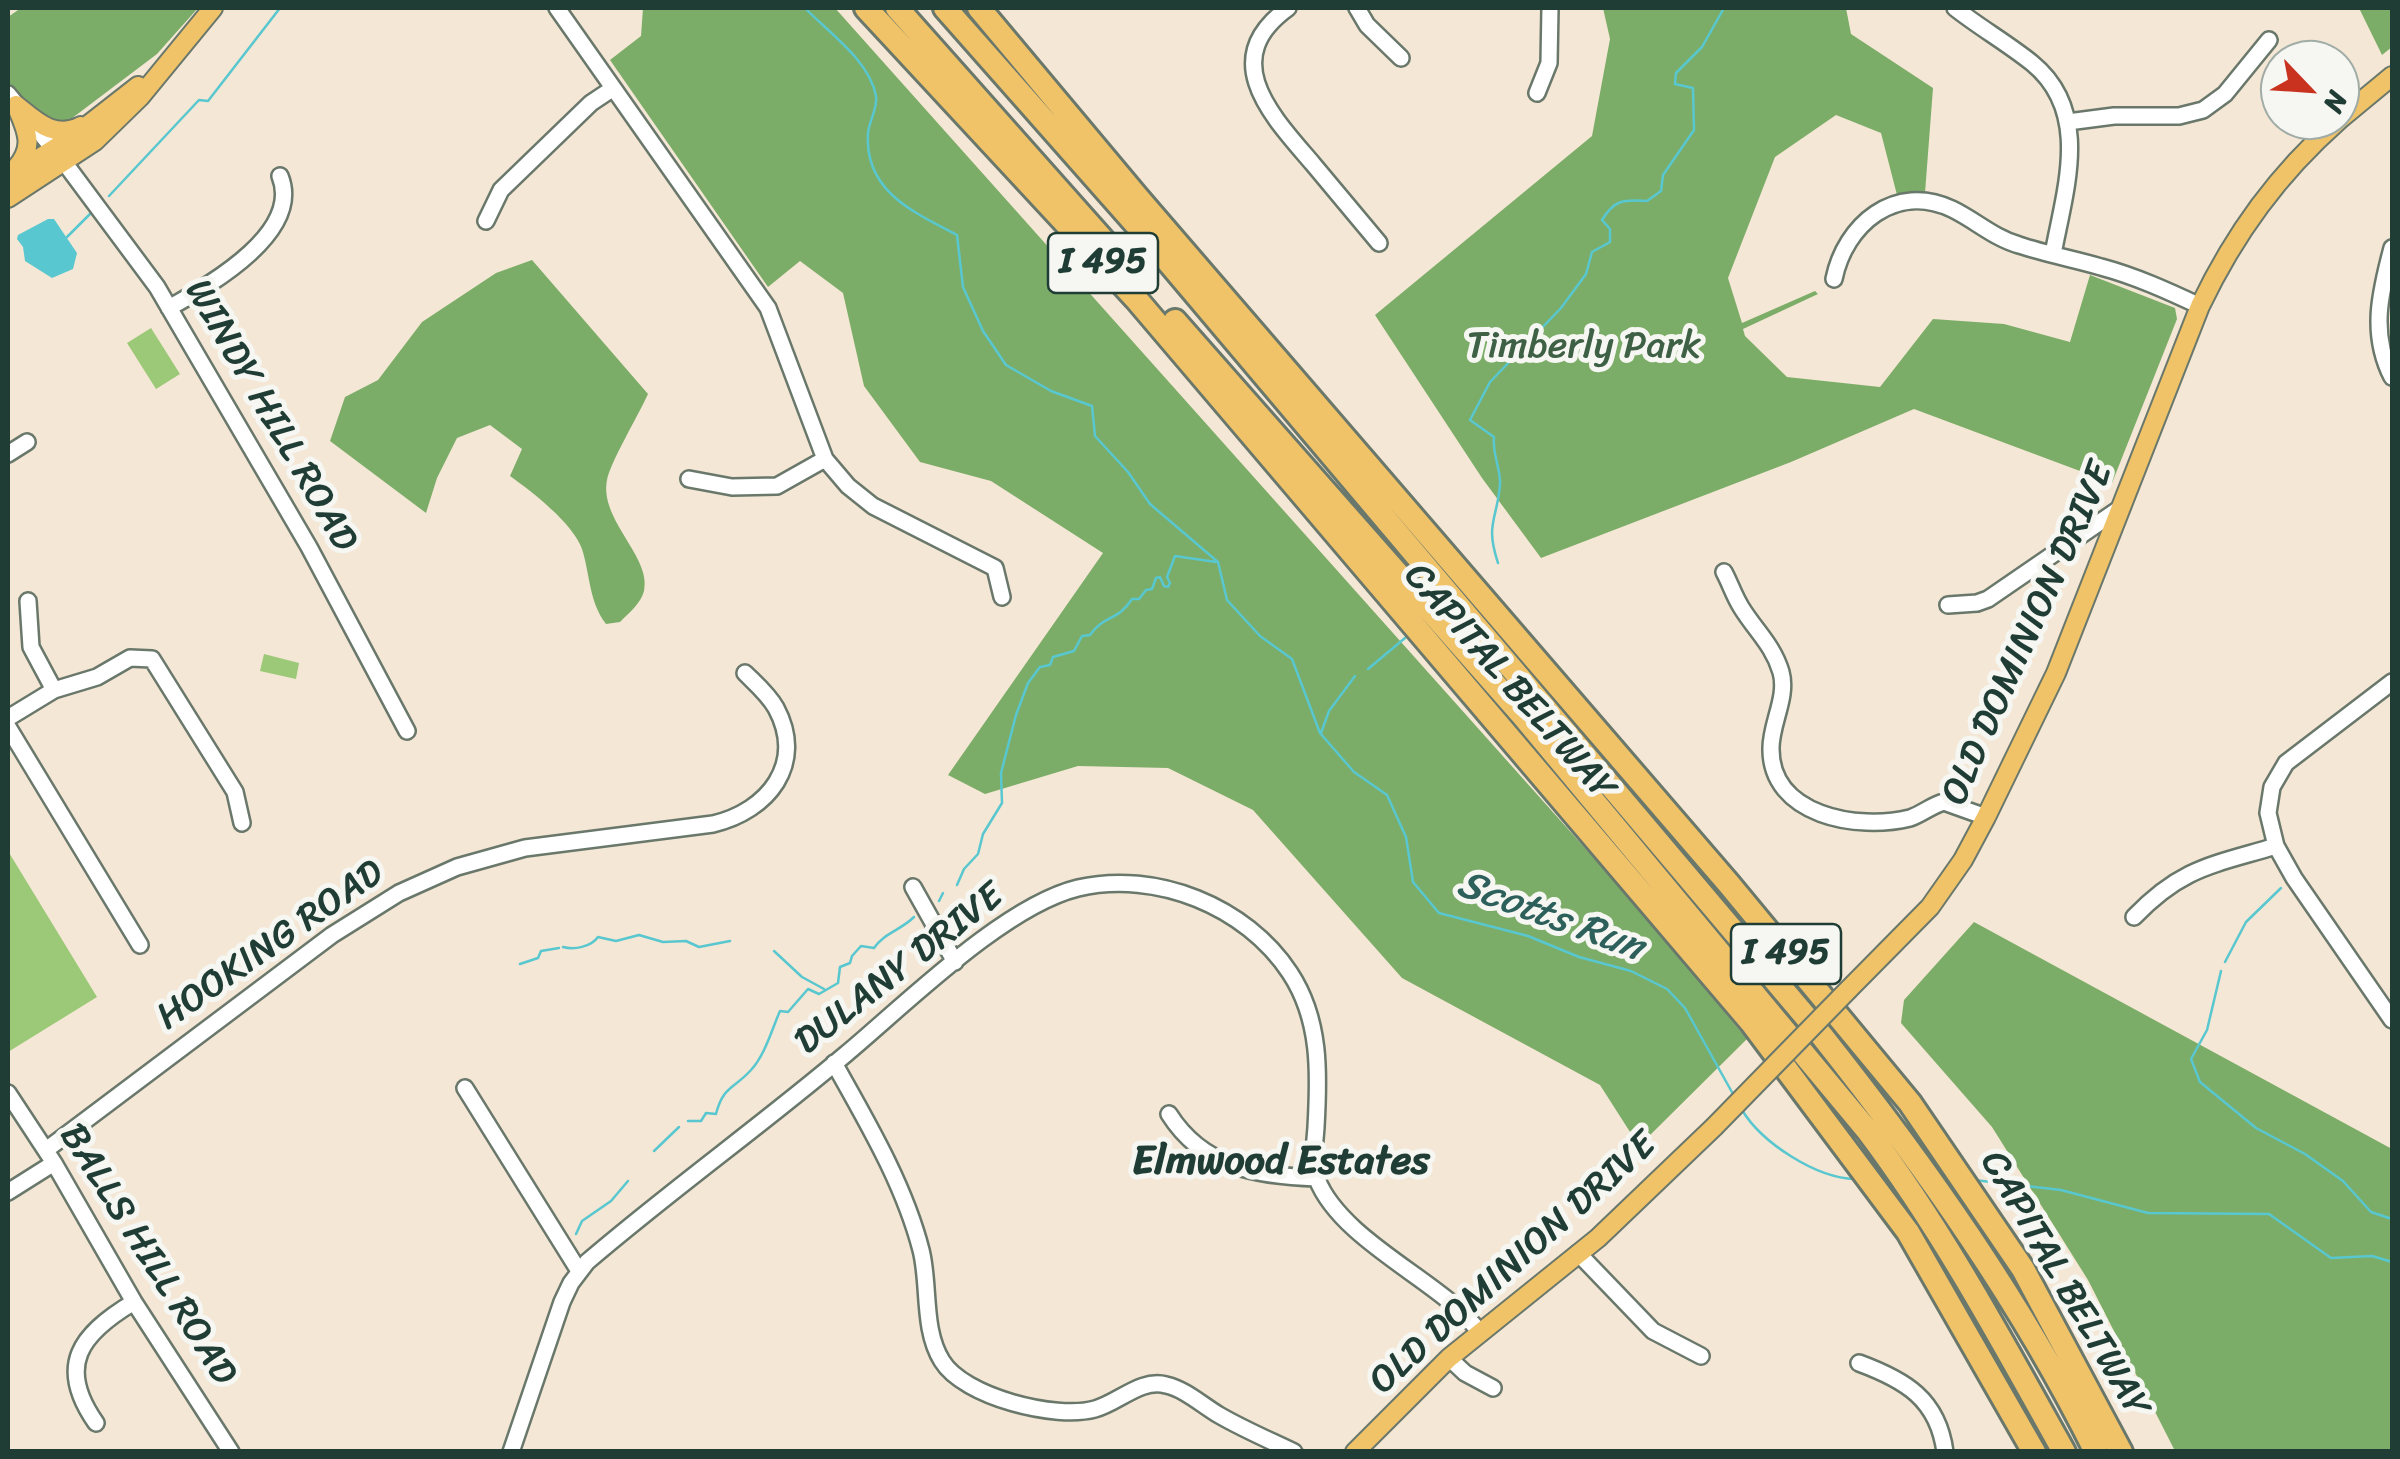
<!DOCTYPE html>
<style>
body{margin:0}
#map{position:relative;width:2400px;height:1459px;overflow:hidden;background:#f4e7d5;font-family:Sriracha,sans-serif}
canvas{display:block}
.frame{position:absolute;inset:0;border:10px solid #1f3d34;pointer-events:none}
.north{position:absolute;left:2260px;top:40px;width:100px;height:100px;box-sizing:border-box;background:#f6f6f2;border:2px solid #a0aca6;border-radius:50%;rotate:115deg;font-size:28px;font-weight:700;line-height:40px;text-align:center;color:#1f3d34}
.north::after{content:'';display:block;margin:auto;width:35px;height:45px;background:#c8321e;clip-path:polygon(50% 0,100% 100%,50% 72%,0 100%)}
</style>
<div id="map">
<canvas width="2400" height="1459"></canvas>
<div class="frame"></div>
<div class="north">N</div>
</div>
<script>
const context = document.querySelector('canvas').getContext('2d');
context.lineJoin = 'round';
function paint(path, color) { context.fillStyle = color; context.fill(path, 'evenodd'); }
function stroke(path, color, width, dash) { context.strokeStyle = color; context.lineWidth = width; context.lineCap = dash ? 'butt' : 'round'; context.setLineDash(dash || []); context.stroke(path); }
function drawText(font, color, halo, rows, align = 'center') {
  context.font = font + ' Sriracha,sans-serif'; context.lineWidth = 10; context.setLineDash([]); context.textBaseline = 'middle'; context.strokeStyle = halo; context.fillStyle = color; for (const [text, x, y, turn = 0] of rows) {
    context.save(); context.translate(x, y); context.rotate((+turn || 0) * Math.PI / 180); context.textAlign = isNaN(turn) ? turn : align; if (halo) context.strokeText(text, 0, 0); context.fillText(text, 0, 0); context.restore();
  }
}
const green = new Path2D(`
 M151,328L180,374L156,389L127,343Z
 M264,654L299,663L296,679L260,671Z
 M8,851L97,997L8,1052V850Z`);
const forest = new Path2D(`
 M21,8H198L157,54L63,125L37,114L8,83V17Z
 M643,8H835L1651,922L1747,1039L1639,1146L1600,1085L1402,978L1253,810L1168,768L1078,766L985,794L948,775L1103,553L991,481L920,462L864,386L843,293L800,261L768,287L610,60L641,36Z
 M1603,8H1846L1851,34L1933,88L1925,193L1897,195L1881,133L1836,115L1775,157L1728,278L1742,323L1815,291L1818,294L1743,329L1745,336L1787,377L1880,387L1933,319L2004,324L2070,342L2090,275L2175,308L2177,319L2112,483L1914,409L1791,462L1541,558L1482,478L1375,315L1592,136L1610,39Z
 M2359,8H2392V47L2382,55Z
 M532,260L648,394C639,414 610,463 607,480C599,520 652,557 644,591C641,603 629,613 620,622L606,624C589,602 590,574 582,549C573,523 531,491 510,476L522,449L490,425L457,438L437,478L426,513L330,441L345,397L378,380L422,322L496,273Z
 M1974,922L2392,1149V1451H2175L2088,1280L1992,1127L1901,1023L1904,1000Z`);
const water = new Path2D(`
 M48,219H54L77,253L73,269L52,278L25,261L23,247L17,239L18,235Z`);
const stream = new Path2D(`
 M805,8C828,32 870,61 876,96C878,108 869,121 868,133C864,191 913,212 957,235L963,287L983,331L1006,365L1051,391L1092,406L1095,436L1128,472L1150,504L1218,562L1227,600L1260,636L1292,659L1320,733L1354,772L1387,795L1406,837L1413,882L1439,913L1528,936L1579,957L1631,971L1667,989L1685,1008L1733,1094
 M109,196L199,100L208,101L280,8
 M67,237L90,214
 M1498,563C1485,524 1497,520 1500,485C1501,468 1492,455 1494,437L1470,420L1490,382L1561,308L1586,274L1592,252L1610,242V229L1602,220C1614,200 1624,199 1647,201L1661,191L1663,175L1694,130L1693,88L1675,84L1676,73L1702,47L1724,8
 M1368,669L1405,638
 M1321,733L1329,711L1355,676
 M957,885L964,869L978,854L983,834L1002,803L1001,773L1016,715L1028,683L1040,667L1050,665L1053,657L1074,651L1082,636L1090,635C1104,615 1118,621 1132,599H1139L1146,590L1152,589L1156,578L1160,577L1164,586L1168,587L1170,583L1167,577L1175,556L1216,562
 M939,901L943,893
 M563,947C574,950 591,947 598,937L616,941L639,935L663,942L686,941L699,947L730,941
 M774,951L802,977L824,989
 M2225,962L2246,922L2281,888
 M520,964L538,958L541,951L559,948
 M2221,971L2207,1030L2191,1059L2200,1082L2256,1128L2305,1154L2343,1181L2371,1212L2392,1219
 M1742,1110C1762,1143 1816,1178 1855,1179
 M688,1121H701L706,1113L716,1114C723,1086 734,1089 751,1070C765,1055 772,1029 780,1011L788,1012L808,989L819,994L838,983L840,967L850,963L852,956L861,946L874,948C884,933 901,930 914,917
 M654,1151L679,1127
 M1974,1180L2061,1190L2148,1213L2269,1214L2331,1258L2372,1256L2392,1262
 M576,1234L582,1221L611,1201L628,1181`);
const minor = new Path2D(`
 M557,8L768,308L825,459L848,486L873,506L995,568L1002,597
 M1288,8C1216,60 1273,117 1313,164C1335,190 1357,217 1379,243
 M1357,8L1367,25L1401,58
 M1955,8C1979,27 2007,43 2032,63C2092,112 2065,189 2053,254
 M1537,93L1549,63L1550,8
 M8,94L64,162L157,287L309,547L407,731
 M2068,122L2114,116H2179L2203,110L2225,94L2269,40
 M486,221L501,190L591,103L612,89
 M2392,248C2380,293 2370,334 2392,377
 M1834,279C1845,225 1895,182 1952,209C1975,220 1994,238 2019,245C2046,254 2074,259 2101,267C2135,276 2168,291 2200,306
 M169,308C209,285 303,233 280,176
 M8,454L27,442
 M689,479L732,487L777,486L825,459
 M1724,572C1730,583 1734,596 1741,607C1755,630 1773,645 1781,672C1788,697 1771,723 1771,748C1770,816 1858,831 1910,818C1922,814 1932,805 1944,802L1986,817
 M28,601L31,647L54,690
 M1948,605L1977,603L1988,599L2122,507
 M2392,682L2286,763L2272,787L2268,813L2276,846L2294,878L2392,1020
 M8,718L54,690L97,677L130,658L152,659L235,792L242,823
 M8,727L140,945
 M913,887L955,962
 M2134,917C2182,867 2213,865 2276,846
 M834,1063C867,1122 904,1184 921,1250C930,1285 922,1329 942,1361C964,1397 1056,1420 1095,1409C1118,1403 1141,1378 1166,1385C1185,1389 1202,1405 1219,1415C1243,1429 1269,1440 1294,1452
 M465,1088L579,1271
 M8,1093L54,1163L134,1302L231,1452
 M1169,1114C1203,1168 1258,1176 1317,1178
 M46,1150L332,935L399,893L457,867L525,848L713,824C768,811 806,764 776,708C768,694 756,684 745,673
 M8,1192L54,1163
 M1578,1253L1653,1331L1701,1356
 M1449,1358L1465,1373L1493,1388
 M1859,1363C1905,1380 1938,1399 1945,1452
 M96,1423C56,1366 80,1334 134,1302
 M511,1452L562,1302L571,1283L587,1262C671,1190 762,1125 846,1054C906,1004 1004,906 1078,888C1156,870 1246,906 1290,973C1321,1020 1319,1074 1316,1127C1315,1144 1311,1163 1317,1179C1337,1231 1414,1270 1455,1306C1464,1314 1473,1324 1481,1333`);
const major = new Path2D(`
 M16,105C36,121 54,140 81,126
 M2340,119L2392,76
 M16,168C34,148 28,133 18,110
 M8,178L74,136L138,86
 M8,198L95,141L140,97L213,8
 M1849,989L1930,907L1963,860L1986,817L2056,673L2200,306C2235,233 2278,174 2339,120
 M1355,1452L1449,1358L1598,1238L1714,1127`);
const highway = new Path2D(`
 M866,8L1137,300L1751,1022L1908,1232L2034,1452
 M897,8L1120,259
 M945,8L1149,239L1822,1036C1925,1166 2022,1303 2096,1452
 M979,8L1138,198L1728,883L1910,1103L2023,1269L2121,1452
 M1175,321L1523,716L1867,1130C1943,1231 2002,1341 2064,1452`);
const majorBridge = new Path2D(`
 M1714,1127L1849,989`);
const shields = [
 [1103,263,110],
 [1786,954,110]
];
const shieldNames = [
 ["I 495",1103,263],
 ["I 495",1786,954]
];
const parkNames = [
 ["Timberly Park",1584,347]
];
const streetNames = [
 ["WINDY HILL ROAD",270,416,60],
 ["OLD DOMINION DRIVE",2029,634,-66],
 ["CAPITAL BELTWAY",1509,683,49],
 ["HOOKING ROAD",271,946,-35],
 ["DULANY DRIVE",900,970,-38],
 ["BALLS HILL ROAD",147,1255,58],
 ["OLD DOMINION DRIVE",1514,1264,-42],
 ["CAPITAL BELTWAY",2064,1285,60]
];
const waterNames = [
 ["Scotts Run",1550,917,20]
];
const neighbourhoodNames = [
 ["Elmwood Estates",1281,1163]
];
paint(green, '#9bc977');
paint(forest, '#7cad68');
paint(water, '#59c7cf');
stroke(stream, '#59c7cf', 2.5);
stroke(minor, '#6a786c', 20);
stroke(major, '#6a786c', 22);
stroke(highway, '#6a786c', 28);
stroke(minor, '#fff', 15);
stroke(major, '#f0c369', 18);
stroke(highway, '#f0c369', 22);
stroke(majorBridge, '#6a786c', 22, []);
stroke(majorBridge, '#f0c369', 18);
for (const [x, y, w] of shields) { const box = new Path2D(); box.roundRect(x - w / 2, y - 30, w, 60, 8); context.fillStyle = '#f6f6f2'; context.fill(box); stroke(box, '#1f3d34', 2.5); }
drawText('bold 35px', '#1f3d34', null, shieldNames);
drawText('38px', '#3e6045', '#f6f6f2', parkNames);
drawText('38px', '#1f3d34', '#f6f6f2', streetNames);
drawText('italic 40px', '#2e605b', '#f6f6f2', waterNames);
drawText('bold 40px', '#1f3d34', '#f6f6f2', neighbourhoodNames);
</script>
